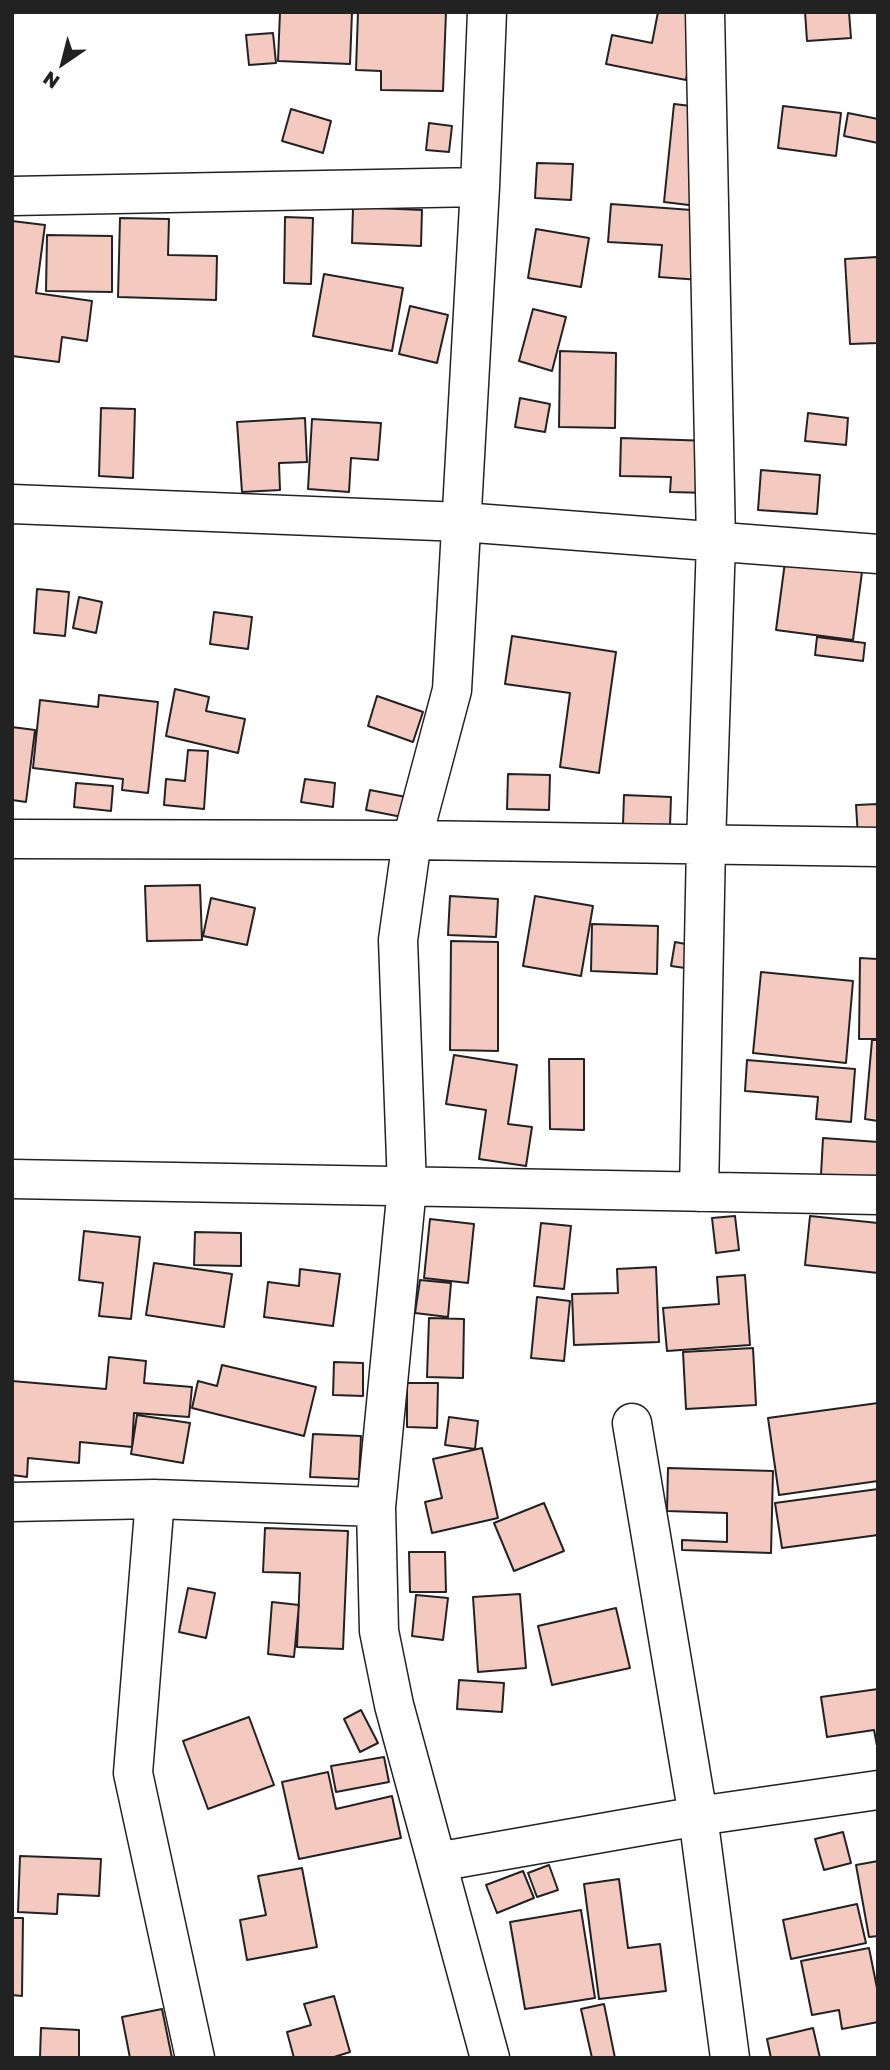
<!DOCTYPE html>
<style>
body{margin:0}
#map{position:relative;width:890px;height:2070px;overflow:hidden;background:#fff;font-family:"Golos Text",sans-serif}
canvas{display:block}
.frame{position:absolute;inset:0;border:14px solid #222;pointer-events:none}
.north{position:absolute;left:28px;top:28px;width:70px;height:70px;-webkit-text-stroke:5px #fff;paint-order:stroke;rotate:215deg;font-size:19px;font-weight:700;line-height:28px;text-align:center;color:#222}
.north::after{content:'';display:block;margin:auto;width:24px;height:32px;background:#222;clip-path:polygon(50% 0,100% 100%,50% 72%,0 100%)}
</style>
<div id="map">
<canvas width="890" height="2070"></canvas>
<div class="frame"></div>
<div class="north">N</div>
</div>
<script>
const context = document.querySelector('canvas').getContext('2d');
context.lineJoin = 'round';
function paint(path, color) { context.fillStyle = color; context.fill(path, 'evenodd'); }
function stroke(path, color, width, dash) { context.strokeStyle = color; context.lineWidth = width; context.lineCap = dash ? 'butt' : 'round'; context.setLineDash(dash || []); context.stroke(path); }
const building = new Path2D(`
 M280,12H352L350,64L278,61Z
 M358,12H446L443,91L381,90V71L356,70Z
 M658,12H699L686,80L606,64L612,35L652,43Z
 M805,12H849L851,38L807,41Z
 M273,33L276,63L249,65L246,35Z
 M674,104L708,108L697,206L664,202Z
 M783,106L841,113L836,156L778,148Z
 M291,109L331,121L323,153L282,141Z
 M848,113L878,119V143L844,136Z
 M429,123L452,126L449,152L426,150Z
 M537,163L573,164L571,200L535,198Z
 M611,204L705,211L700,280L659,277L662,245L608,242Z
 M353,207L422,210L421,246L352,243Z
 M285,217L313,218L311,284L284,283Z
 M120,218L169,219L168,255L217,256L216,300L118,297Z
 M12,221L45,225L36,293L92,301L87,341L62,337L59,362L12,356Z
 M536,229L589,238L581,287L528,278Z
 M47,235L112,236V292L46,291Z
 M877,257L878,343L850,344L845,259Z
 M324,274L403,288L392,351L313,336Z
 M410,306L448,315L437,363L399,354Z
 M533,309L566,317L552,371L519,361Z
 M560,351L616,353L615,428L559,427Z
 M520,398L550,404L545,432L515,427Z
 M101,408L135,409L133,478L99,476Z
 M808,413L848,418L846,445L805,441Z
 M305,418L307,462L279,463L280,490L242,492L237,422Z
 M312,419L381,423L378,460L351,458L349,492L308,489Z
 M621,438L711,441L709,493L670,492L671,477L620,476Z
 M761,470L820,475L817,514L758,510Z
 M785,562L862,572L853,640L776,630Z
 M37,589L69,592L65,636L34,633Z
 M79,597L102,602L96,633L73,628Z
 M214,612L252,617L248,649L210,644Z
 M512,636L616,652L599,773L560,767L570,693L505,684Z
 M817,637L865,643L863,661L815,655Z
 M175,689L209,697L206,711L245,719L238,753L166,736Z
 M99,695L158,702L148,793L122,790L123,779L33,768L40,700L98,707Z
 M377,696L423,712L413,742L368,726Z
 M12,727L35,730L26,802L12,800Z
 M188,750L208,751L204,809L164,805L166,779L185,781Z
 M508,774L550,775L549,810L507,809Z
 M305,779L335,783L333,807L301,802Z
 M76,783L113,786L111,811L74,807Z
 M370,790L406,797L402,817L366,810Z
 M624,795L671,797L670,826L623,824Z
 M878,804V836L858,837L856,805Z
 M200,885L202,940L147,941L145,886Z
 M450,896L498,899L496,937L448,935Z
 M535,896L593,906L581,976L523,966Z
 M211,898L255,908L247,945L203,936Z
 M592,924L658,926L657,974L591,971Z
 M451,941L498,942V1051L450,1050Z
 M675,942L702,947L699,970L671,966Z
 M860,958L878,959V1039H859Z
 M761,972L853,981L846,1063L753,1053Z
 M872,1040H878V1121L865,1119Z
 M454,1055L517,1065L508,1124L532,1127L526,1166L479,1159L486,1110L446,1104Z
 M549,1059H584V1130L550,1129Z
 M747,1060L855,1069L851,1122L816,1119L818,1097L745,1091Z
 M823,1138L878,1142V1178L821,1175Z
 M735,1216L739,1250L716,1253L712,1218Z
 M810,1216L878,1223V1273L805,1265Z
 M430,1219L474,1224L468,1283L424,1278Z
 M541,1223L571,1226L564,1289L534,1286Z
 M84,1231L140,1237L131,1319L99,1316L103,1283L79,1280Z
 M195,1232L241,1233V1266L194,1265Z
 M154,1263L232,1274L224,1327L146,1315Z
 M656,1267L659,1342L574,1345L572,1294L618,1293L617,1269Z
 M300,1269L340,1274L333,1326L264,1317L268,1282L299,1286Z
 M745,1275L750,1345L667,1351L663,1308L719,1304L717,1277Z
 M420,1280L451,1283L448,1317L415,1313Z
 M537,1297L570,1301L564,1361L531,1358Z
 M429,1318L464,1319L463,1378L427,1377Z
 M753,1348L756,1405L686,1409L683,1352Z
 M109,1357L146,1361L144,1383L192,1387L189,1417L134,1413L132,1447L80,1442L79,1463L28,1458L27,1477L12,1475V1381L106,1389Z
 M334,1362L363,1363V1396L333,1395Z
 M222,1365L316,1387L304,1436L192,1408L198,1381L217,1386Z
 M407,1383H438L437,1428L407,1427Z
 M878,1403V1481L779,1495L768,1418Z
 M137,1415L190,1423L183,1463L131,1454Z
 M449,1417L478,1421L475,1449L445,1445Z
 M313,1434L361,1436L359,1479L310,1477Z
 M482,1448L498,1518L432,1533L425,1502L442,1498L433,1459Z
 M668,1468L773,1471L771,1553L682,1550V1540L727,1542V1513L667,1511Z
 M878,1489V1535L782,1548L775,1503Z
 M544,1503L564,1551L514,1571L494,1523Z
 M265,1528L348,1531L343,1649L297,1647L300,1573L263,1572Z
 M409,1552H445L446,1592H410Z
 M188,1588L215,1593L206,1638L179,1632Z
 M520,1594L526,1668L478,1672L473,1597Z
 M416,1595L448,1598L443,1640L412,1636Z
 M272,1602L299,1605L294,1657L268,1654Z
 M616,1608L630,1668L552,1685L538,1626Z
 M459,1680L504,1683L502,1712L457,1709Z
 M878,1689V1751L874,1730L827,1737L821,1697Z
 M361,1710L378,1743L360,1752L344,1719Z
 M249,1717L274,1785L208,1809L183,1741Z
 M384,1757L389,1782L336,1792L331,1766Z
 M328,1772L336,1809L392,1796L401,1838L299,1859L282,1782Z
 M843,1832L851,1863L824,1870L815,1839Z
 M20,1856L101,1859L99,1896L58,1894L57,1914L18,1912Z
 M878,1861V1936L869,1937L856,1865Z
 M549,1865L558,1890L537,1897L528,1873Z
 M302,1868L317,1947L247,1960L240,1920L266,1915L258,1876Z
 M523,1871L534,1898L497,1913L486,1885Z
 M619,1879L628,1948L660,1944L666,1991L599,1999L584,1884Z
 M857,1904L866,1943L791,1959L783,1920Z
 M581,1910L595,1998L525,2009L510,1922Z
 M12,1918H23L22,1996L12,1995Z
 M869,1948L878,1993V2022L842,2029L839,2010L812,2015L801,1961Z
 M334,1996L350,2052L331,2058H294L287,2032L311,2025L304,2004Z
 M604,2004L615,2058H592L581,2009Z
 M162,2009L172,2058H130L122,2017Z
 M41,2028L79,2030V2058H40Z
 M813,2028L820,2058H771L767,2039Z`);
const minor = new Path2D(`
 M487,12L480,187L452,690L412,840L398,940L407,1187L376,1507L379,1631L394,1705L490,2058
 M12,196L480,187
 M12,504L462,522L878,554
 M12,839L412,840L878,847
 M12,1179L878,1195
 M699,1192L706,844L716,541L705,12
 M632,1423L698,1816L730,2058
 M155,1499L133,1773L195,2058
 M12,1502L155,1499L376,1507
 M437,1862L698,1816L878,1790`);
paint(building, '#f3c9c0');
stroke(building, '#222', 2);
stroke(minor, '#222', 41);
stroke(minor, '#fff', 38);
</script>
